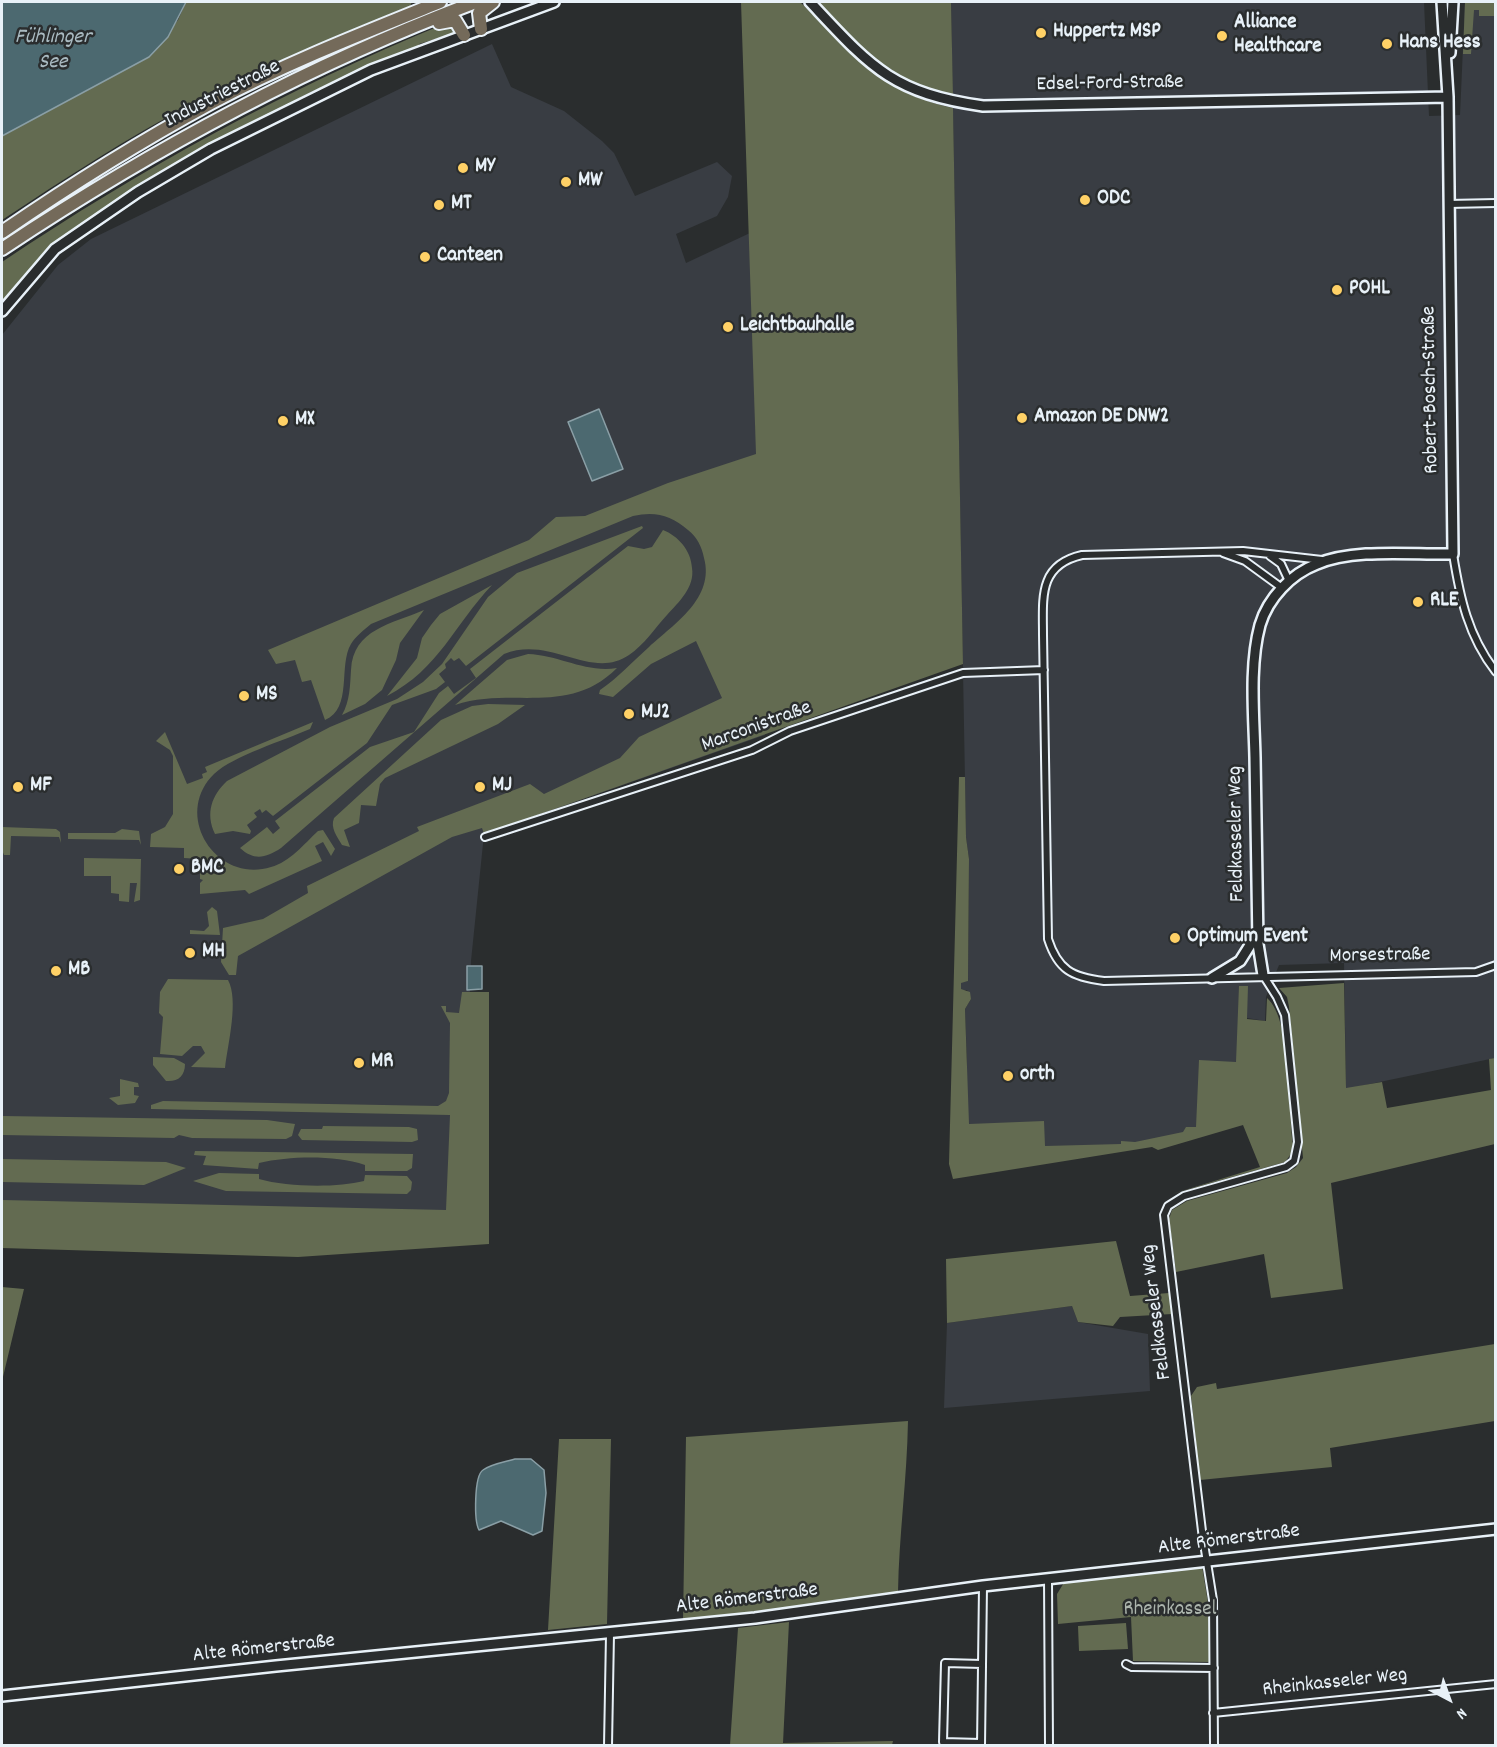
<!DOCTYPE html>
<meta charset="utf-8">
<style>
body{margin:0}
#map{position:relative;width:1497px;height:1747px;overflow:hidden;background:#2a2d2e;font-family:Dekko,sans-serif}
canvas{display:block}
.frame{position:absolute;inset:0;border:3px solid #e8f1f8;pointer-events:none}
.north{position:absolute;left:1419px;top:1669px;width:60px;height:60px;-webkit-text-stroke:4px #2a2d2e;paint-order:stroke;rotate:139deg;font-size:16px;font-weight:700;line-height:24px;text-align:center;color:#e8f1f8}
.north::after{content:'';display:block;margin:auto;width:21px;height:27px;background:#e8f1f8;clip-path:polygon(50% 0,100% 100%,50% 72%,0 100%)}
</style>
<div id="map">
<canvas width="1497" height="1747"></canvas>
<div class="frame"></div>
<div class="north">N</div>
</div>
<script>
const context = document.querySelector('canvas').getContext('2d');
context.lineJoin = 'round';
function paint(path, color) { context.fillStyle = color; context.fill(path, 'evenodd'); }
function stroke(path, color, width, dash) { context.strokeStyle = color; context.lineWidth = width; context.lineCap = dash ? 'butt' : 'round'; context.setLineDash(dash || []); context.stroke(path); }
function drawText(font, color, halo, rows, align = 'center') {
  context.font = font + ' Dekko,sans-serif'; context.lineWidth = 5; context.setLineDash([]); context.textBaseline = 'middle'; context.strokeStyle = halo; context.fillStyle = color; for (const [text, x, y, turn = 0] of rows) {
    context.save(); context.translate(x, y); context.rotate((+turn || 0) * Math.PI / 180); context.textAlign = isNaN(turn) ? turn : align; if (halo) context.strokeText(text, 0, 0); context.fillText(text, 0, 0); context.restore();
  }
}
const built = new Path2D(`
 M951,2H1424L1429,116L1460,115L1465,2H1495V1058L1346,1089L1344,963L1279,965L1266,997L1265,1021L1247,1018L1243,1125L960,1177L967,1063L965,1009L971,999L967,990H961V982L968,981L969,859L966,837Z
 M492,44L511,87L564,111L602,141L614,153L635,196L717,162L732,176L728,197L717,216L676,234L686,263L750,233L765,735L484,834L471,961L461,1225L2,1217V335L58,265L91,239Z
 M1072,1306L1078,1322L1148,1334L1150,1391L944,1408L947,1323Z`);
const green = new Path2D(`
 M186,2H412L410,6C337,36 264,67 193,103C127,138 64,179 2,220V136L149,57L178,20Z
 M741,2H800C854,53 874,90 953,108L963,664L484,834L482,828L452,837L238,956L236,975H229L221,962L223,928L263,919L308,893L307,886L419,831L417,827L530,784L544,794L620,758L639,737L722,698L696,641L651,664L613,697L599,694L600,690C618,678 633,661 649,647C674,624 715,598 704,558C702,547 697,537 688,530C671,515 655,511 633,516L371,624C364,630 356,636 351,644C338,666 353,708 325,720L311,680L302,682L295,660L276,664L268,650L529,540L556,517L585,516L668,483L756,454Z
 M816,2H951L953,96C893,83 857,44 816,2Z
 M1465,2H1495V16H1479V10H1474L1471,54H1463Z
 M444,24H451L455,31L452,34L419,44L420,46L311,92L212,143L154,177L51,247L2,301V262C142,168 288,88 444,24Z
 M642,526L643,528L466,666L459,658L454,661L451,658L445,664L446,668L439,674L445,682L436,689L392,705L367,743L273,816L266,810L262,813L260,809L254,813L257,817L247,825L251,831L250,834L233,831L215,834C205,813 212,795 227,781L330,727L397,699L423,682L442,664L488,597L517,573Z
 M663,530C678,536 691,550 692,568C695,587 679,602 667,615C655,628 644,645 629,655C591,681 551,635 504,654L281,848C266,858 254,861 240,848L267,827L273,834L280,828L275,821L370,747L414,732L439,693L448,686L454,694L476,678L470,669L628,546L644,549L652,547Z
 M492,585C454,625 439,669 387,696L417,658L422,638L431,625L440,614Z
 M424,610L400,643L396,660L382,690L365,704L342,715C350,701 350,686 351,670C353,629 392,624 424,610Z
 M528,654C559,655 585,673 617,668C568,717 512,686 455,705L507,660Z
 M488,704L525,705L498,724L385,778L380,784L376,806L361,805L359,823L344,830L350,847L342,845C337,836 330,828 334,818L441,720L472,706Z
 M313,722L310,729C285,740 233,756 214,774C172,815 216,884 271,867C290,862 304,844 318,831L323,830L335,849L331,856L323,842L315,846L322,861L249,894L245,890L200,894V883L203,880L200,879V859L184,858V848L150,847L151,834L165,827L173,814V756L170,750L156,741L165,732L187,784L203,778L202,774L207,772L205,767Z
 M959,777H965L966,837L969,859L968,981L961,983V989L970,992L971,999L965,1009L969,1124L1044,1121L1045,1146L1121,1144V1141L1135,1142L1183,1132L1186,1127H1196L1199,1060L1236,1062L1239,986H1248L1247,1019L1266,1021L1267,998C1292,1019 1288,1110 1293,1144L1291,1154L1285,1162L1172,1194L1260,1167L1243,1125L1158,1150L1152,1147L953,1179L949,1164Z
 M2,827L56,829L60,832L61,843L59,837L11,836L10,855H4L2,850Z
 M122,829L139,831L141,845L139,840L68,839V833H115Z
 M84,858L141,859L140,900L134,902L137,883H130L129,902L119,901V894L111,893V876H84Z
 M212,907L217,911L220,935L190,934V930L204,931L209,926L207,912Z
 M168,979L228,980C239,1000 228,1043 225,1068L191,1067L205,1053L201,1046H193L182,1056L160,1054L163,1017L159,1013L160,992Z
 M1344,983L1346,1088L1382,1082L1387,1108L1491,1090L1489,1059L1495,1058V1144L1331,1183L1343,1289L1271,1298L1264,1254L1176,1272L1169,1219L1172,1210L1187,1201L1287,1173L1296,1167L1303,1158L1289,1007L1287,997L1279,988Z
 M462,992H489V1244L298,1257L2,1248V1200L446,1210L450,1115L151,1109V1105L163,1101L438,1106L446,1101L449,1093L450,1023L441,1006H446V1012L459,1013Z
 M153,1057L174,1058L185,1064C185,1076 178,1082 166,1081L153,1065Z
 M120,1079L138,1083L139,1087H134V1095L139,1096L135,1103L118,1105L109,1098L120,1096Z
 M2,1116L267,1120L295,1124L292,1136L286,1139L192,1138L179,1135L174,1138L2,1135Z
 M323,1126L409,1127L417,1129L418,1140L412,1142L302,1140L298,1135L301,1129H322Z
 M195,1151L413,1154L412,1168L407,1171H365V1165C334,1155 291,1156 259,1163L258,1169L203,1165L206,1156L194,1155Z
 M2,1159L166,1162L186,1168L144,1185L2,1182Z
 M219,1173L259,1174V1179C287,1187 336,1188 364,1181L365,1175L407,1176L412,1182L411,1190L407,1194L226,1191L193,1181Z
 M1116,1241L1130,1296L1169,1293L1172,1314L1120,1317L1113,1326L1078,1322L1072,1306L947,1323L946,1259Z
 M2,1287L24,1289L2,1381Z
 M1495,1344V1421L1330,1448L1332,1467L1200,1480L1191,1396L1197,1387L1216,1383L1217,1389Z
 M908,1421C907,1479 899,1535 898,1592L683,1622L686,1437Z
 M559,1439H611L607,1624L548,1630Z
 M1202,1566L1209,1609V1662L1133,1661L1131,1617L1058,1624L1057,1594L1065,1581Z
 M789,1622L783,1743L893,1741L892,1745H730L738,1628Z
 M1126,1623L1128,1649L1079,1651L1078,1626Z`);
const water = new Path2D(`
 M2,2H186L168,37L149,57L2,136Z
 M599,409L623,469L592,481L568,422Z
 M467,966H482V989L467,990Z
 M515,1459H531L544,1470L546,1493L542,1531L533,1535L501,1521L479,1530C474,1521 474,1476 483,1470C491,1464 505,1462 515,1459Z`);
const street = new Path2D(`
 M1448,204L1496,203
 M1223,553L1245,561L1282,588
 M1453,554C1460,598 1468,636 1496,672
 M1270,556L1281,564L1289,581
 M1322,560L1243,551L1082,555C1038,565 1043,598 1043,635L1048,939C1058,970 1072,977 1104,981L1476,972L1496,965
 M485,837L752,750L790,731L963,673L1044,670
 M1048,1579L1049,1746
 M1126,1664L1132,1667L1214,1668
 M1213,1713L1496,1684
 M981,1743L943,1742L945,1663L982,1664
 M608,1746L610,1634
 M981,1746L983,1586
 M1214,1746L1213,1600L1202,1531L1164,1215L1168,1206L1184,1196L1286,1167L1294,1161L1298,1142L1285,1015L1277,997L1263,975`);
const secondary = new Path2D(`
 M810,2C870,66 891,93 983,106L1448,97
 M1450,53L1453,2
 M2,311L55,249L138,192L211,149L371,70L554,2
 M1263,975L1258,944C1257,882 1256,820 1255,757C1254,715 1249,666 1260,625C1268,598 1291,574 1317,564C1355,548 1412,555 1453,554L1448,97L1442,2
 M1212,978L1240,961L1257,934
 M2,1696L276,1666L755,1618L983,1586L1496,1529`);
const highway = new Path2D(`
 M439,23L455,20L464,35
 M481,29L479,13L493,2
 M2,232C69,186 139,142 211,103C284,64 363,33 440,2
 M2,249C151,150 308,65 476,2`);
const markers = [
 [1041,33,6,"#ffd166"],
 [1222,36,6,"#ffd166"],
 [1387,44,6,"#ffd166"],
 [463,168,6,"#ffd166"],
 [566,182,6,"#ffd166"],
 [1085,200,6,"#ffd166"],
 [439,205,6,"#ffd166"],
 [425,257,6,"#ffd166"],
 [1337,290,6,"#ffd166"],
 [728,327,6,"#ffd166"],
 [1022,418,6,"#ffd166"],
 [283,421,6,"#ffd166"],
 [1418,602,6,"#ffd166"],
 [244,696,6,"#ffd166"],
 [629,714,6,"#ffd166"],
 [18,787,6,"#ffd166"],
 [480,787,6,"#ffd166"],
 [179,869,6,"#ffd166"],
 [1175,938,6,"#ffd166"],
 [190,953,6,"#ffd166"],
 [56,971,6,"#ffd166"],
 [359,1063,6,"#ffd166"],
 [1008,1076,6,"#ffd166"]
];
const poiNames = [
 ["Alliance",1234,24],
 ["Healthcare",1234,48],
 ["Huppertz MSP",1053,33],
 ["Hans Hess",1399,44],
 ["MY",475,168],
 ["MW",578,182],
 ["ODC",1097,200],
 ["MT",451,205],
 ["Canteen",437,257],
 ["POHL",1349,290],
 ["Leichtbauhalle",740,327],
 ["Amazon DE DNW2",1034,418],
 ["MX",295,421],
 ["RLE",1430,602],
 ["MS",256,696],
 ["MJ2",641,714],
 ["MF",30,787],
 ["MJ",492,787],
 ["BMC",191,869],
 ["Optimum Event",1187,938],
 ["MH",202,953],
 ["MB",68,971],
 ["MR",371,1063],
 ["orth",1020,1076]
];
const streetNames = [
 ["Edsel-Ford-Straße",1110,85,-1],
 ["Industriestraße",223,95,-27],
 ["Robert-Bosch-Straße",1432,390,-91],
 ["Marconistraße",757,728,-20],
 ["Feldkasseler Weg",1238,834,-91],
 ["Morsestraße",1380,957,-1],
 ["Feldkasseler Weg",1158,1312,-97],
 ["Alte Römerstraße",1229,1541,-7],
 ["Alte Römerstraße",747,1600,-7],
 ["Alte Römerstraße",264,1650,-6],
 ["Rheinkasseler Weg",1335,1684,-6]
];
const parkNames = [
 ["Rheinkassel",1170,1611]
];
const waterNames = [
 ["Fühlinger",53,39],
 ["See",53,64]
];
paint(built, '#393d43');
paint(green, '#636b51');
paint(water, '#4c6970');
stroke(water, '#8a9fa6', 1.5);
stroke(street, '#e8f1f8', 10);
stroke(secondary, '#e8f1f8', 14);
stroke(highway, '#e8f1f8', 16);
stroke(street, '#2a2d2e', 6);
stroke(secondary, '#2a2d2e', 9);
stroke(highway, '#746a5a', 12);
for (const [x, y, r, color] of markers) { const dot = new Path2D(); dot.arc(x, y, r, 0, 2 * Math.PI); context.fillStyle = color; context.fill(dot); stroke(dot, '#2a2d2e', 2); }
drawText('bold 21px', '#e8f1f8', '#2a2d2e', poiNames, 'left');
drawText('21px', '#e8f1f8', '#2a2d2e', streetNames);
drawText('21px', '#acb5ad', '#2a2d2e', parkNames);
drawText('italic 22px', '#aabbc2', '#2a2d2e', waterNames);
</script>
